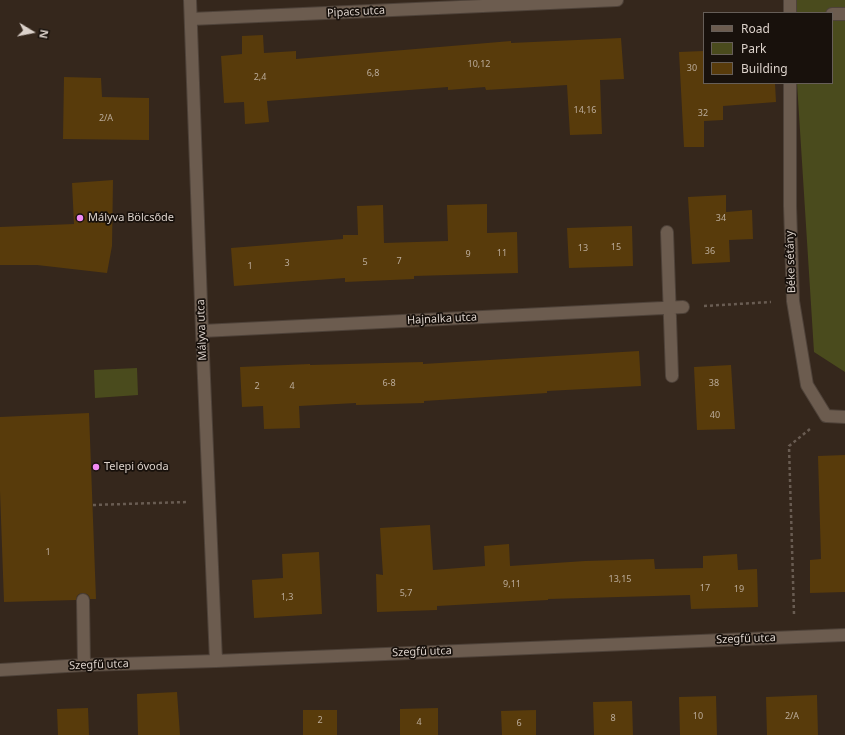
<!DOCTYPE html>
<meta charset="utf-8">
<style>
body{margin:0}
#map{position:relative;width:845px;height:735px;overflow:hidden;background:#35271c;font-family:"Noto Sans",sans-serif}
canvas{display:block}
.legend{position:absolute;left:703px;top:12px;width:130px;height:72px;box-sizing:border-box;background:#18110c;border:1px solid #665e58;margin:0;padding:5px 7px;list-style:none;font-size:12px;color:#dcd2cb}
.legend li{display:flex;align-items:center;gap:8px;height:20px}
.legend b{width:20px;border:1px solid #665e58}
.north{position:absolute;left:12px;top:12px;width:40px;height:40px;-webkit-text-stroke:3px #18110c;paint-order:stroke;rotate:100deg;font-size:11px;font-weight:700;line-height:16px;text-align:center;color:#dcd2cb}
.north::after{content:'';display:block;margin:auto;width:14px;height:18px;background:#dcd2cb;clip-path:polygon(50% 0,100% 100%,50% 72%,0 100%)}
</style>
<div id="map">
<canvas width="845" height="735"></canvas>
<ul class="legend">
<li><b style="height:5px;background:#6c5c4f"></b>Road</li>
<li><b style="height:11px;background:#4a4b1d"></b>Park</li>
<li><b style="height:11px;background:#583b0b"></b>Building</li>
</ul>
<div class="north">N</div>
</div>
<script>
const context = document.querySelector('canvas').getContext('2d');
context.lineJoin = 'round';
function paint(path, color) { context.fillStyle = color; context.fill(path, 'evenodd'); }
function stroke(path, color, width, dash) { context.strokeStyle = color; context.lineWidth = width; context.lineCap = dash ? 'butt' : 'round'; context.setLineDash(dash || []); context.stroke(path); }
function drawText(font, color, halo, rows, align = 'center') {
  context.font = font + ' "Noto Sans",sans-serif'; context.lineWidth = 3.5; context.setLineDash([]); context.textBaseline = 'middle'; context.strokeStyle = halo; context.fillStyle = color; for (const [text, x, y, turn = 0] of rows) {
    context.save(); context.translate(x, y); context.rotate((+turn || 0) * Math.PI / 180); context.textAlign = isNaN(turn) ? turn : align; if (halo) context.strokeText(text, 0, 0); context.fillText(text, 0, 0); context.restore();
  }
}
const green = new Path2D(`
 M791,0H845V372L814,352L797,83H832V13H792Z
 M137,368L138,395L95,398L94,370Z`);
const building = new Path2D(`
 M263,35L264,53L296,51V59L511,41V43L621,38L624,79L600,80L602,134L570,135L567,85L486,90L485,87L448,90V87L267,101L269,122L245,124L244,102L224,103L221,56L242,54V36Z
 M704,51V83H775L776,102L723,106V120L704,121V147H684L679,52Z
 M64,77L101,78L102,97L149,98V140L63,139Z
 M113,180L112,246L107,273L37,265H0V227L74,224L72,183Z
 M726,195V212L752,210L753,239L729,240L730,262L692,264L688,197Z
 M487,204V233L517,232L518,273L414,276V279L345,282V278L234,286L231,248L343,239V235H358L357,206L383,205L384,243L448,241L447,205Z
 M632,226L633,266L569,268L567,228Z
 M639,351L641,386L547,391V393L424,401V403L356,405V403L299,406L300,428L264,429L263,406L242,407L240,367L310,364V365L423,362V364Z
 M731,365L735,429L697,430L694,367Z
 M89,413L96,599H90L89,596L87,594L82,593L79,594L77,596L76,600L4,602L0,491V417Z
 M845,455V592L810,593V560L821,559L818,456Z
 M430,525L433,570L485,566L484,546L509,544L510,566L585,561L654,559L655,569L703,568V556L737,554L738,570L757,569L758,607L691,609L690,595L548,599V600L437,606V610L377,612L376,574L383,575L380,528Z
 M319,552L322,614L254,618L252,580L283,578L282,554Z
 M177,692L180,735H138L137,694Z
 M817,695L818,735H767L766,697Z
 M716,696L717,735H680L679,697Z
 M632,701L633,735H594L593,702Z
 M88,708L89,735H58L57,709Z
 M438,708V735H400V709Z
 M303,710H337V735H303Z
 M536,710V735H502L501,711Z`);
const path = new Path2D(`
 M704,306L771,302
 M93,505L187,502
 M794,614L789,446L810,429`);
const minor = new Path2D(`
 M190,0L202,331L216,661
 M790,13V0
 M832,14H845
 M191,19L617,0
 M790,83V206L793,301L807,385L826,416L845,417
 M667,232L672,376
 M202,331L683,307
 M83,600L84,665
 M0,670L84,665L216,661L845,635`);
const markers = [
 [80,218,4,"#f18af4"],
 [96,467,4,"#f18af4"]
];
const numberNames = [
 ["10,12",479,64],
 ["30",692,68],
 ["6,8",373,73],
 ["2,4",260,77],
 ["14,16",585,110],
 ["32",703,113],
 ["2/A",106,118],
 ["34",721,218],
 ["15",616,247],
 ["13",583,248],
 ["36",710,251],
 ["11",502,253],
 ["9",468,254],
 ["7",399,261],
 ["5",365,262],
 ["3",287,263],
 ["1",250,266],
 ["6-8",389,383],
 ["38",714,383],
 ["2",257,386],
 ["4",292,386],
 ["40",715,415],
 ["1",48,552],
 ["13,15",620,579],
 ["9,11",512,584],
 ["17",705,588],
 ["19",739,589],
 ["5,7",406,593],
 ["1,3",287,597],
 ["10",698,716],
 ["2/A",792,716],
 ["8",613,718],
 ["2",320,720],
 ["4",419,722],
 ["6",519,723]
];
const streetNames = [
 ["Pipacs utca",356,12,-3],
 ["Béke sétány",791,262,-92],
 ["Hajnalka utca",442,319,-3],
 ["Mályva utca",202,330,-92],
 ["Szegfű utca",746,639,-2],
 ["Szegfű utca",422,652,-2],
 ["Szegfű utca",99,665,-2]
];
const poiNames = [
 ["Mályva Bölcsőde",88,218],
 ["Telepi óvoda",104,467]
];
paint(green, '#4a4b1d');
paint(building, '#583b0b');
stroke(minor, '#4e4239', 14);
stroke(path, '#695c52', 2.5, [3, 3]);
stroke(minor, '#6c5c4f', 12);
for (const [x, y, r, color] of markers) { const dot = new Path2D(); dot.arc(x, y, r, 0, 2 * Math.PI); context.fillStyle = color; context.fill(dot); stroke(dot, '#18110c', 1.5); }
drawText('9px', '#bbac9b', null, numberNames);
drawText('11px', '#dcd2cb', '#18110c', streetNames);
drawText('11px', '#dcd2cb', '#18110c', poiNames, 'left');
</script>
